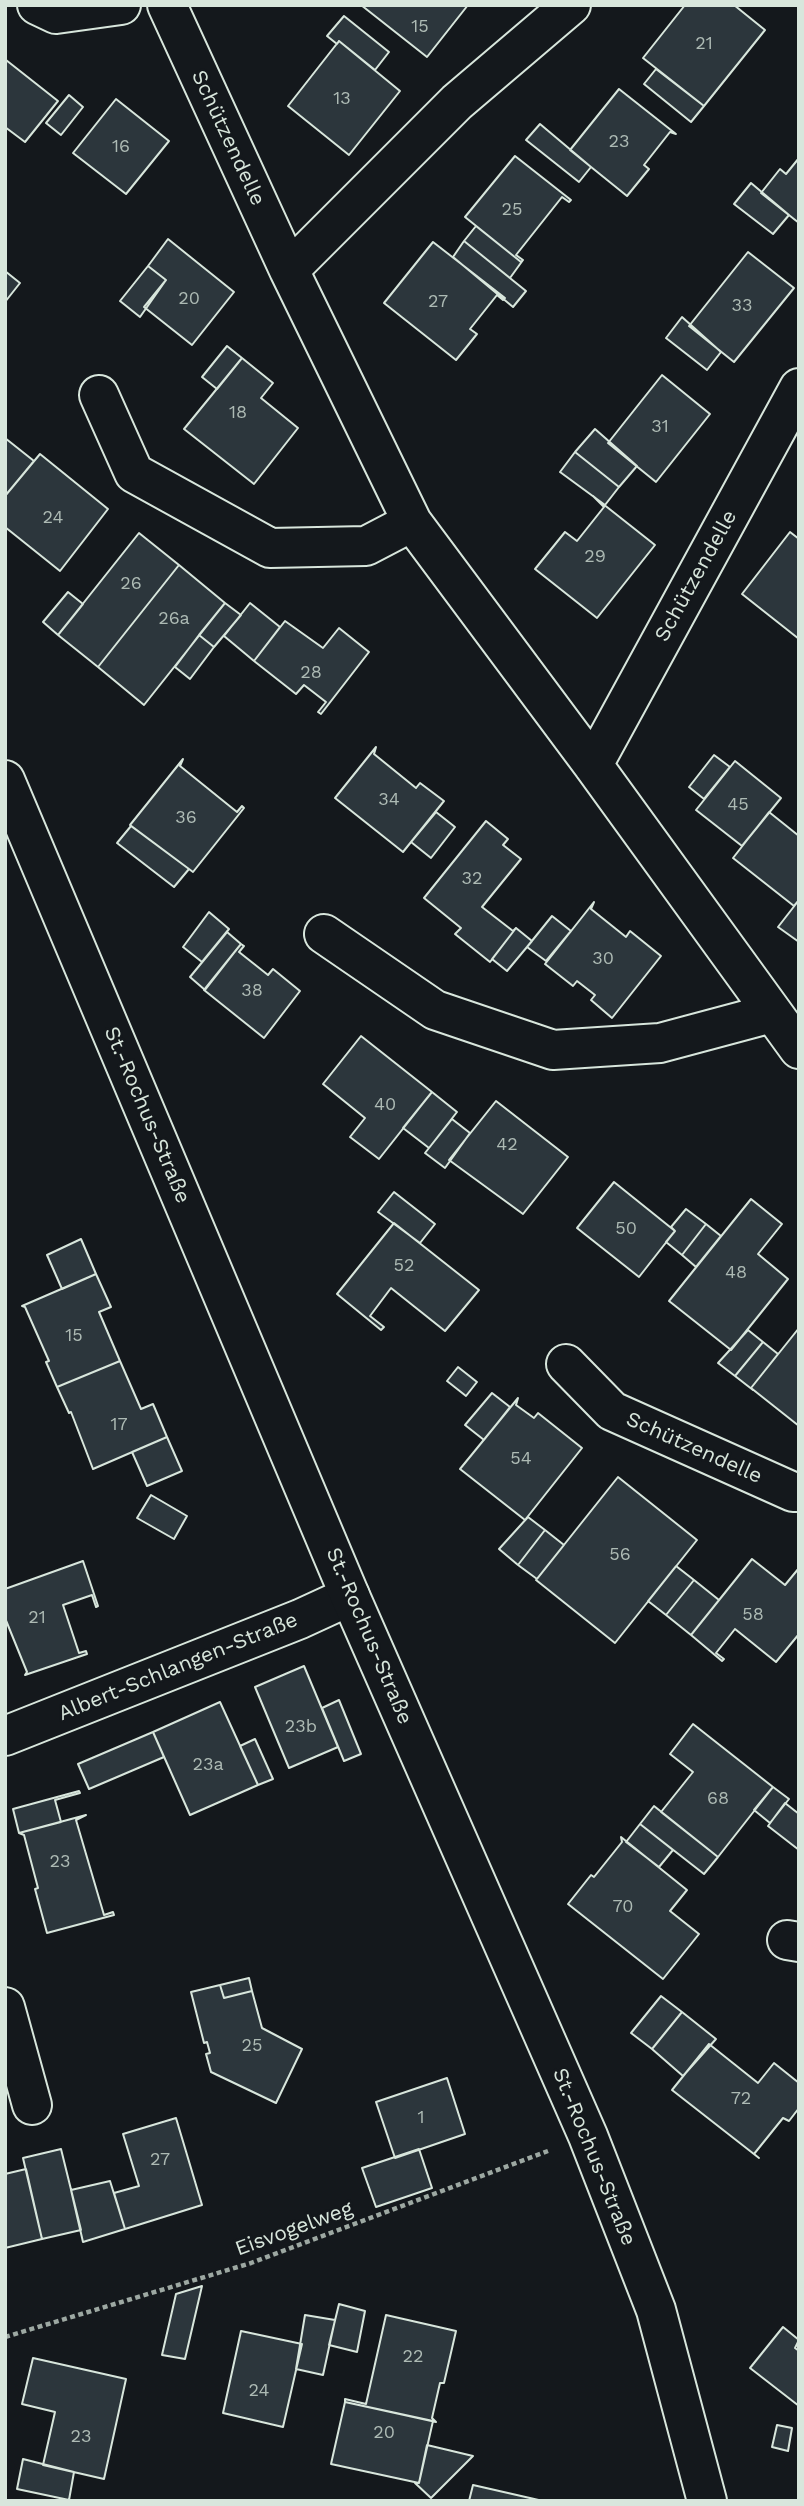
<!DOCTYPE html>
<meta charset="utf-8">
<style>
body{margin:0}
#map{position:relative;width:804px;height:2506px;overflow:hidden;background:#14181c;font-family:"Work Sans",sans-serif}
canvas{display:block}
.frame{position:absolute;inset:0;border:7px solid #d8e6dc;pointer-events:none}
</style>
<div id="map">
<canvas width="804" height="2506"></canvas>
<div class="frame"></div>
</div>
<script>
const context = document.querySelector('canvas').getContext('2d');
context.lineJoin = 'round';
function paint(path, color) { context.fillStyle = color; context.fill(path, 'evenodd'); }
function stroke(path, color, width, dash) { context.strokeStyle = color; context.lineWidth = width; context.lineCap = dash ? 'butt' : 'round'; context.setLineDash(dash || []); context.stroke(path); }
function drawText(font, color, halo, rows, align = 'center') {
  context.font = font + ' "Work Sans",sans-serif'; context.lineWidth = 5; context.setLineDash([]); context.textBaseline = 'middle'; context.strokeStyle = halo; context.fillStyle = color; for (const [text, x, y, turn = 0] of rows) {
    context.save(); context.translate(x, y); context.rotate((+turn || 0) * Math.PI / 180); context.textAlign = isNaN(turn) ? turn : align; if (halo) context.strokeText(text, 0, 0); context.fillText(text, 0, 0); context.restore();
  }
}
const building = new Path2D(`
 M361,5H468L427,57Z
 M685,5H734L765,30L704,106L643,58Z
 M344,16L389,52L375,70L339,41L337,44L327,36Z
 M339,41L400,91L349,155L288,106Z
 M6,60L58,101L25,142L5,127Z
 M656,69L704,106L691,122L644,84Z
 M619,89L676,134L670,132L644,165L649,169L627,196L570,150Z
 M69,95L83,107L61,135L46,123Z
 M116,99L169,141L126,194L73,153Z
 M540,124L591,167L579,182L526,140Z
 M515,156L571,200L569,202L562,197L516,255L523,260L521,262L465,217Z
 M799,158V223L761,193L780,169L786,174Z
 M751,183L789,215L773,234L734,204Z
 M476,226L521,262L523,260L510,278L464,241Z
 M168,239L234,292L192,345L144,307L166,280L148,266Z
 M464,241L526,291L513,307L453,257Z
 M433,242L505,298L503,300L497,295L470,329L477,334L456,360L384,303Z
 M748,252L794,288L734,362L689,326Z
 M148,266L166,280L140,317L120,301Z
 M5,271L20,283L5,302Z
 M682,317L721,352L707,370L666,338Z
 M227,346L242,358L217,389L202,377Z
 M242,358L273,383L261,398L298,428L254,484L184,429Z
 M662,375L710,414L656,482L608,443Z
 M595,429L637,466L619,487L575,452Z
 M5,438L34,461L5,496Z
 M575,452L619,487L605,505L560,472Z
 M40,454L108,509L60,571L5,527V496Z
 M593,496L655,545L597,618L535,569L565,532L577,541L604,507Z
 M790,532L799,539V639L742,594Z
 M139,533L179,565L98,667L58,635Z
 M179,565L225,603L144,705L98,667Z
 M68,592L83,604L58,635L43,622Z
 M225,603L241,615L214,647L199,635Z
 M250,603L280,627L254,661L224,636Z
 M285,621L323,648L339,628L369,652L321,714L318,712L326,702L304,685L296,694L254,661Z
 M199,635L214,647L190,679L175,667Z
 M376,747L374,754L416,788L420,783L444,801L403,852L335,798Z
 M714,755L730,767L704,799L689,787Z
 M183,759L180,766L237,812L242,806L244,808L193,872L130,825Z
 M735,761L781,798L742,846L696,810Z
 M436,812L455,827L431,858L411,842Z
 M769,812L799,836V900L794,906L733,858Z
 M486,821L508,839L503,845L521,859L482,907L513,931L516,928L490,962L455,934L461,928L424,898Z
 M131,826L189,869L174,887L117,843Z
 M799,900V942L778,927Z
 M594,902L591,909L626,937L630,931L661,956L612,1018L591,1000L595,995L577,981L573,986L545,964Z
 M209,912L229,929L202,962L183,947Z
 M552,916L571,931L546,961L527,947Z
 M516,928L532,941L507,971L492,959Z
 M227,932L241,944L205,990L190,977Z
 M241,944L244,946L239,952L268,975L273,969L300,991L264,1038L204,990Z
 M361,1036L432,1092L379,1159L350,1137L365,1118L323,1084Z
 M432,1092L457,1112L429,1148L403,1128Z
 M496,1101L568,1157L523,1214L449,1160Z
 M452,1119L470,1133L445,1168L425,1153Z
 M614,1182L675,1231L639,1277L577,1228Z
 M394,1192L435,1224L420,1243L378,1212Z
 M751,1199L782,1224L758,1254L788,1279L731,1350L669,1301Z
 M686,1209L706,1224L682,1255L666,1242L675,1231L671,1227Z
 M394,1223L479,1290L445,1331L391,1288L370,1316L384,1327L381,1330L337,1294Z
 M706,1224L721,1236L696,1267L682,1255Z
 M81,1239L96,1274L62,1289L47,1255Z
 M96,1274L111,1307L99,1312L120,1361L57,1387L46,1362L49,1361L25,1307L22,1306Z
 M799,1328V1426L751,1388Z
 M748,1330L763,1342L735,1376L718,1363Z
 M763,1342L778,1354L751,1388L753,1390L735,1376Z
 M120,1361L141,1409L153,1404L167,1437L93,1469L71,1412L69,1413L57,1387Z
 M458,1367L477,1382L466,1396L447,1381Z
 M492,1393L510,1407L484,1440L465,1425Z
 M518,1398L516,1405L534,1418L538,1413L582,1448L525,1520L460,1469Z
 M167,1437L182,1471L147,1486L132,1452Z
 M618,1477L697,1540L615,1643L536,1580Z
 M151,1495L187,1516L174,1539L137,1518Z
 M528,1517L545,1530L518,1565L499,1549Z
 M545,1530L564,1545L537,1579L518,1565Z
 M752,1559L785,1585L799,1568V1634L776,1662L735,1629L716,1653L724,1659L722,1661L691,1635Z
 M83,1561L98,1606L96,1607L92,1595L63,1605L79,1653L86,1651L87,1654L25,1675L27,1672L5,1618V1589Z
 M676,1566L694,1580L666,1615L648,1601Z
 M694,1580L719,1600L691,1635L666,1615Z
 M304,1666L338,1747L289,1768L255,1687Z
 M339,1700L361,1754L344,1761L322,1708Z
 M220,1702L258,1785L190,1815L153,1732Z
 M693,1724L773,1787L718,1857L661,1812L693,1772L670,1754Z
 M153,1732L164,1757L89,1789L78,1764Z
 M255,1739L273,1779L258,1785L240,1746Z
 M773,1787L789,1799L770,1823L754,1810Z
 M79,1791L80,1793L55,1800L61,1822L19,1833L13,1809Z
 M785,1803L799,1814V1850L768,1826Z
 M654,1806L718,1857L704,1874L640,1824Z
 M86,1815L76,1820L104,1915L113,1912L114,1915L47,1933L35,1889L38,1888L24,1835L19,1833Z
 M640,1824L673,1850L659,1867L626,1842Z
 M621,1837L687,1890L670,1911L699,1934L663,1979L568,1904L591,1875L594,1877L622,1842Z
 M249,1978L252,1991L224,1998L220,1985Z
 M220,1985L224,1998L252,1991L262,2028L302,2049L276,2103L211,2072L206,2054L210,2053L207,2042L204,2043L191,1992Z
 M661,1996L682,2012L652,2049L631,2033Z
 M682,2012L716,2039L683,2076L652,2049Z
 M709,2044L758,2083L774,2063L799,2083V2108L789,2121L783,2118L754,2154L759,2158L672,2090Z
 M447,2078L465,2134L395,2158L376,2102Z
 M176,2118L202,2205L125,2229L114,2193L139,2186L123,2134Z
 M61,2149L81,2230L42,2239L23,2158Z
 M419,2149L432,2188L376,2207L362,2168Z
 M26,2169L42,2239L5,2248V2174Z
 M110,2181L125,2229L83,2242L71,2190Z
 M202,2286L185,2359L162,2355L176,2294Z
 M339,2304L365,2311L357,2352L329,2345Z
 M305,2315L335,2320L323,2375L296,2369Z
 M386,2315L456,2331L444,2383H440L432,2418L436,2422L345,2402V2399L366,2404Z
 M783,2327L799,2340L795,2348L799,2351V2406L750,2368Z
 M241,2331L302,2344L283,2427L223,2413Z
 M33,2358L126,2379L104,2479L43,2465L55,2412L22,2404Z
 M345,2402L433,2421L419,2483L331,2464Z
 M777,2425L792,2428L788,2451L772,2447Z
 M427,2445L473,2456L431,2498L415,2483H419Z
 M23,2459L74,2472L69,2500L17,2489Z
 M473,2485L543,2501H469Z`);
const path = new Path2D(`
 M5,2337L251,2263L548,2151`);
const street = new Path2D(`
 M37,5L56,14L121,5
 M167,5L289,270L412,522L593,765L799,1049
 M289,270L457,102L571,5
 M99,395L134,473L270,548L366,546L412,522
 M593,765L799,388
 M324,934L435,1010L553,1050L660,1043L772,1013
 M566,1364L612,1411L793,1492H799
 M5,1736L300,1619L350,1596
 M787,1940L799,1942
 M5,2007L32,2105`);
const secondary = new Path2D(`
 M5,780L350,1596L588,2136L656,2310L707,2501`);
const numberNames = [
 ["15",420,27],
 ["21",704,44],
 ["13",342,99],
 ["23",619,142],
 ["16",121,147],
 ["25",512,210],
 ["20",189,299],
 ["27",438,302],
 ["33",742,306],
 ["18",238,413],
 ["31",660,427],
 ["24",53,518],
 ["29",595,557],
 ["26",131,584],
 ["26a",174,619],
 ["28",311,673],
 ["34",389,800],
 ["45",738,805],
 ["36",186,818],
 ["32",472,879],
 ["30",603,959],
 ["38",252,991],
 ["40",385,1105],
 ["42",507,1145],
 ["50",626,1229],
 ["52",404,1266],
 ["48",736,1273],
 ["15",74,1336],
 ["17",119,1425],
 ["54",521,1459],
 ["56",620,1555],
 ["58",753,1615],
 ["21",37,1618],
 ["23b",301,1727],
 ["23a",208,1765],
 ["68",718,1799],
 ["23",60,1862],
 ["70",623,1907],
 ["25",252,2046],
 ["72",741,2099],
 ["1",421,2118],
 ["27",160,2160],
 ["22",413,2357],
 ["24",259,2391],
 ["20",384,2433],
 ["23",81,2437]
];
const streetNames = [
 ["Schützendelle",228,138,65],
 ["Schützendelle",696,576,-61],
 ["St.-Rochus-Straße",147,1115,67],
 ["Schützendelle",694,1448,24],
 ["St.-Rochus-Straße",369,1636,67],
 ["Albert-Schlangen-Straße",178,1667,-22],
 ["St.-Rochus-Straße",594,2157,68],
 ["Eisvogelweg",294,2229,-20]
];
paint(building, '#2c363c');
stroke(building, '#d8e6dc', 2);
stroke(street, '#d8e6dc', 42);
stroke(secondary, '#d8e6dc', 42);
stroke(path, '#9da8a2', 4.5, [5, 3.5]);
stroke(street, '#14181c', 38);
stroke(secondary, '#14181c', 38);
drawText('18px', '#adbab4', null, numberNames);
drawText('21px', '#d8e6dc', '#14181c', streetNames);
</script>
